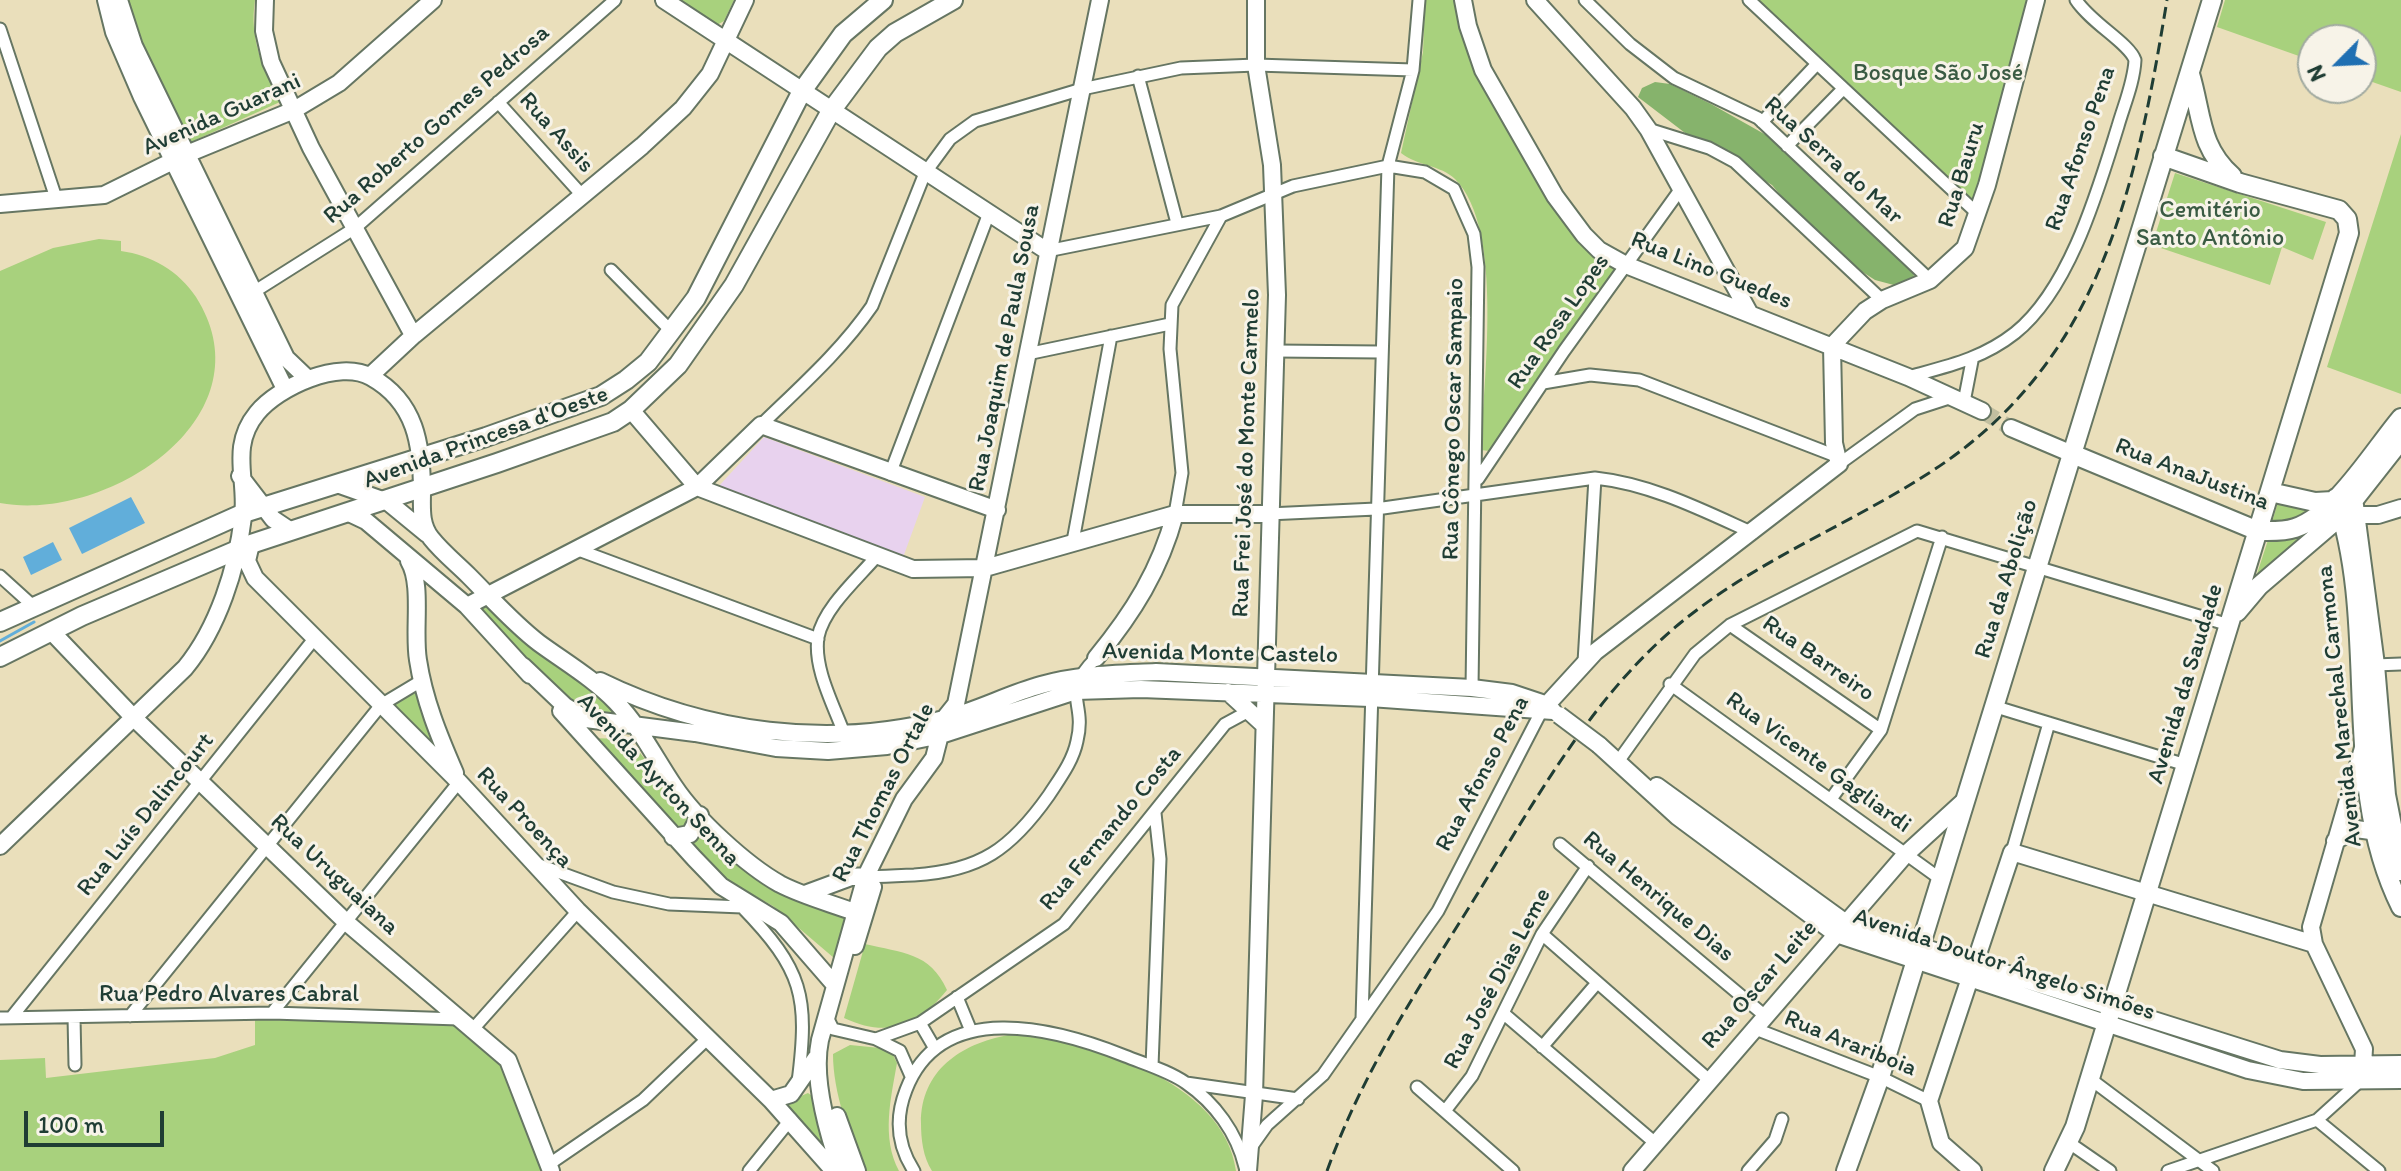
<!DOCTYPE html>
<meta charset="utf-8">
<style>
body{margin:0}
#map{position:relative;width:2401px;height:1171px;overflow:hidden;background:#eadfbb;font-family:Itim,sans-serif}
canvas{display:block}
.north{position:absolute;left:2297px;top:24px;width:80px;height:80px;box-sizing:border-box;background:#f7f3e8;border:2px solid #a1aaa0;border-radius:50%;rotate:246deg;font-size:22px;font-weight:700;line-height:32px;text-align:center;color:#1f3d34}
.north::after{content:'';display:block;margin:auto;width:28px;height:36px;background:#1f6fb2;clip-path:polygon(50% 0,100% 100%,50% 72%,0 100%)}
.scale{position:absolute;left:24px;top:1111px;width:140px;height:36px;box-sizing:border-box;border:4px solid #1f3d34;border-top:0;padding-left:10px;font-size:24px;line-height:28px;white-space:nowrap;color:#1f3d34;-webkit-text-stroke:6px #f7f3e8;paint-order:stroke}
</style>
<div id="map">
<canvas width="2401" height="1171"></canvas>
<div class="north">N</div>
<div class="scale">100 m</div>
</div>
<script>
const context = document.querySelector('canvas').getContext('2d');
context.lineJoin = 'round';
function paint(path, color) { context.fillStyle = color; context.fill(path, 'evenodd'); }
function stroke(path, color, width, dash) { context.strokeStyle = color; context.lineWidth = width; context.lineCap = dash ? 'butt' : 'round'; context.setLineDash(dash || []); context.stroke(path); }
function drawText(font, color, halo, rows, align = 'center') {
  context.font = font + ' Itim,sans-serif'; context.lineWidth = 6; context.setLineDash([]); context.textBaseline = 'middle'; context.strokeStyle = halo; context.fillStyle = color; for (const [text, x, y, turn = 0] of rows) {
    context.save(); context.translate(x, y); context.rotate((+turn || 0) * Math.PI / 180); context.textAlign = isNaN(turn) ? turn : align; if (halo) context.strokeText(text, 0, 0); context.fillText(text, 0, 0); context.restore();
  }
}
const built = new Path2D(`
 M764,437L925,497L901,563L717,488Z`);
const green = new Path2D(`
 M124,0H255C249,39 263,68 280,102L189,143L140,46Z
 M679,0H734L724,21L717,25Z
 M1425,0H1455L1468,54L1556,205L1589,253L1616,267L1489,451L1481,450C1483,382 1505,229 1455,179C1441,165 1417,166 1401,153L1423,52Z
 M1749,0H2036L1978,214Z
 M2225,0H2401V92L2361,78V40H2313V61L2217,27Z
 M2401,134V394L2327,367Z
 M2175,173L2326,222L2313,260L2282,247L2270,285L2152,245Z
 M99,239L121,241V251C151,255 179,271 196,297C272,417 107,523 0,503V271L53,248Z
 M2279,499L2315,510L2299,522H2272Z
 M2333,510L2252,589L2269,537Z
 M485,603L579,679L620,717C557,713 520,654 479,611V606Z
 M418,691L437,751L394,705Z
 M589,738L629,739L686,811L688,826L676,830Z
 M706,831L749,869L846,913L834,958L773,906L728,881L692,844Z
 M865,944C902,953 930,952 947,990C917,1027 887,1038 844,1018Z
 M255,1019L456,1025L503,1067L543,1171H0V1060L45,1058L46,1078L215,1058L255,1045Z
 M1008,1035C1086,1038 1225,1081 1236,1171H932C923,1157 921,1139 921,1123C921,1070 961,1044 1008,1035Z
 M850,1045L890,1049L897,1063C891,1098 881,1137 899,1171H866C849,1137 833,1092 833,1054Z
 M808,1093L816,1099L826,1147L785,1103Z`);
const forest = new Path2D(`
 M1655,82L1670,84L1711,104L1807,158L1905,247L1914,276L1905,288L1875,280L1847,262L1802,221L1772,185L1689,136L1638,97L1642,88Z`);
const water = new Path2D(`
 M131,497L145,523L82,554L69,528Z
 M53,542L62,560L31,575L23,557Z`);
const stream = new Path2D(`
 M0,641L34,622`);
const secondaryTunnel = new Path2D(`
 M1982,411L2011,428`);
const street = new Path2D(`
 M1585,0L1630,44L1674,78L1758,118L1930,280
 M1749,0L1978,214
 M0,29L57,201
 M1138,76L1177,223
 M498,102L581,194
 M1762,122L1816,65
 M1648,129L1709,148L1735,162L1882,300
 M1787,146L1843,89
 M1047,251L1221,216L1293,186L1388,166L1425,172L1454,189L1474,234L1478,267L1472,688
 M611,270L672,332
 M249,295L355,228L615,0
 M1276,351L1380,352
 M1027,354L1170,324
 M1908,377C1948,366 1982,359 2015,333C2070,289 2098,190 2118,126C2124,105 2134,82 2135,60C2129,43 2091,23 2076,0
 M1543,383L1590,375L1639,380L1836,456
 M1964,402L1972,361
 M761,425C800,387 841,351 872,306L925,173L950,139L975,121L1082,89L1181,68L1256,65L1413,70
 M1839,464L1915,409L1952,397
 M890,474L989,213
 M1478,479L1564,351L1680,190
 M1175,514L1182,473L1170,349L1172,305L1221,216
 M1268,514L1376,509L1595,478C1651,484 1702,510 1753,533
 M1073,541L1111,336
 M576,549L818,639
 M0,576L32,605
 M1730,625L1881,730
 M1584,662L1595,478
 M2375,665L2401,664
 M1670,684L1939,878
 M1993,706L2186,765
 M846,739C836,709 813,670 818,637C824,608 857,579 876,557
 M1617,763L1695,654L1730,625L1917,531L2229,625
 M1831,799L1881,730L1942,537
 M1560,844L1764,1015
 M2012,852L2049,723
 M539,865L613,892L669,904L742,907L746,903
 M866,876C882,878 898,875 914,875C980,871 1011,849 1049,795C1060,778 1073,761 1077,741C1087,700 1059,695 1096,658
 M742,907C803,970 809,996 798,1082
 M1542,934L1709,1080
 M957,997L971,1031
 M272,1013L459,782
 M1503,1013L1654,1142
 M826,1015L833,1029L876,1039L900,1051L911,1076
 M130,1016L381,705L421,681
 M74,1017L75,1065
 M0,1018L272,1013L459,1019
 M11,1018L314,639
 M1362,1019L1388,166L1413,70L1419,0
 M920,1023L934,1047
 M1753,1028L1880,1077L1929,1101
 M473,1029L578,911
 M876,1039L920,1023L1064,924L1225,724L1249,711
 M1542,1047L1597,983
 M1152,1066L1160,859L1155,813
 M2089,1078L2213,1171
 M1186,1083L1298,1099
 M1417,1087L1513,1171
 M1445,1111L1472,1076L1542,934L1588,866
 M2317,1120L2379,1171
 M2068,1142L2110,1171
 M1252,1146L1267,1125L1323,1075L1438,911L1542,710
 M548,1165L643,1100L707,1039
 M749,1171L791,1119
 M914,1171C897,1145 895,1118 906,1090C941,998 1055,1028 1125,1056C1145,1064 1169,1071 1186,1083C1215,1103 1237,1133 1245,1167
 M1748,1171L1775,1140L1782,1119
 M2168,1171L2317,1120L2360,1081`);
const secondary = new Path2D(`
 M106,0L114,32L142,97L285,389
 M119,0L134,46L286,358L308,379
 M265,0L264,31L271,62L311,148L413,335
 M664,0L1047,251
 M1463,0L1468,26L1483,70L1555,196L1584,235L1599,250L1626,265L1908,377L1982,411
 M1535,0L1633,108L1648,129L1750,314
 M0,204L104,195L187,154L294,110L339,83L433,0
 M370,376L414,335L642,146L683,108L710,74L745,0
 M631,410L697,487L913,569L985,568L1175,514H1268
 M2011,428L2070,453
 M240,476L273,519L291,531
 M337,484L388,502L427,534
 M347,512L366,521L467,606L530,675
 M2344,515H2378L2401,508
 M251,544L247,561L255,578L459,782L578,911L771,1100L834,1171
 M409,561C423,584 413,631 418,660C424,700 439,736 455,773
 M467,606L697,487L761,425L997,510
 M51,631L134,718L346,922L508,1060L551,1171
 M1096,658C1133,613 1160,570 1175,514
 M523,666L565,706L586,719L695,733L776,748L828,751L887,746L941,735L1076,691L1141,689L1370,698L1553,711
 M600,681C706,733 830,749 944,719C977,711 1008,694 1041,685C1079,674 1117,674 1156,672L1472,688L1512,693L1542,703
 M1228,692L1264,725
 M1542,710L1595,652L1839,464L1834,443L1832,346L1865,311L1882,300L1930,280L1965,248L1987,185L2036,0
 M561,711L694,858L721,886L781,923L834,984
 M1599,745L1678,817L1836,934L2248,1070L2303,1081L2401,1080
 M1657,786L1846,923L2280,1060L2320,1065L2401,1064
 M673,837L690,834L700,815
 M2335,841L2356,829L2385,833
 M0,846L185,668C218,628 237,568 243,517C248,480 229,447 257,413C278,387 339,359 371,377C416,402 422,445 422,492C422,508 420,524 431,538C442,552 457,564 469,576C492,599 514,624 539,643C565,662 594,679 616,702C640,727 655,758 674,786C696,819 746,865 780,884C803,896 830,903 854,912
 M805,894L851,877L866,876
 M855,946L873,887
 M2363,1065L2364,1049L2314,944L2311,927L2363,748
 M771,1100L791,1094L816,1058
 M837,1116L857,1171
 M841,1171C828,1134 812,1078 820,1040L866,876L904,799L934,758L944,719L956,704L1100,0
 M1248,1171L1254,1095L1277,295L1272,165L1256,65V0
 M1632,1171L1905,855L1963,802
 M1973,1171L1941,1143L1929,1101L2012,852L2314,944`);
const primary = new Path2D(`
 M2190,74C2202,114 2199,147 2232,176
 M2070,453L2258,531C2270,531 2283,532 2295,528C2335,515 2374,450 2401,418
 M2270,492L2315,502L2333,501
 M2336,498C2381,628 2338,781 2401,907
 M2353,498L2375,665L2386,795L2401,871
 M2237,612L2259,586L2342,515L2401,440
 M0,622L244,513L486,437L601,396L626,380L648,362L696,298L802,91L843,34L883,0
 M0,657L82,616L251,544L497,463L613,422L631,410L678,365L734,285L831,111L878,48L895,33L953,0
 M1846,1171L1880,1077L2212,0
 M2054,1171L2075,1127L2349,233L2347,219L2339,210L2240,183L2163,156`);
const rail = new Path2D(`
 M1327,1171C1362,1073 1418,989 1473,901C1534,803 1593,693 1684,620C1758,560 1850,524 1929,473C2101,363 2136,188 2167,0`);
const secondaryBridge = new Path2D(`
 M1559,715L1599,745`);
const parkNames = [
 ["Bosque São José",1938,74],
 ["Cemitério",2210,211],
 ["Santo Antônio",2210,239]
];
const streetNames = [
 ["Avenida Guarani",222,115,-24],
 ["Rua Roberto Gomes Pedrosa",437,125,-41],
 ["Rua Assis",556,133,48],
 ["Rua Afonso Pena",2081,149,-71],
 ["Rua Serra do Mar",1833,161,42],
 ["Rua Bauru",1962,175,-73],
 ["Rua Lino Guedes",1711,271,22],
 ["Rua Rosa Lopes",1559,322,-55],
 ["Rua Joaquim de Paula Sousa",1005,348,-79],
 ["Rua Cônego Oscar Sampaio",1454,419,-89],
 ["Avenida Princesa d'Oeste",486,438,-20],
 ["Rua Frei José do Monte Carmelo",1247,453,-88],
 ["Rua AnaJustina",2192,475,21],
 ["Rua da Abolição",2007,579,-73],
 ["Avenida Monte Castelo",1220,654,1],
 ["Rua Barreiro",1818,659,35],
 ["Avenida da Saudade",2186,684,-73],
 ["Avenida Marechal Carmona",2340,706,-96],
 ["Rua Vicente Gagliardi",1818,763,36],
 ["Rua Afonso Pena",1483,774,-62],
 ["Avenida Ayrton Senna",658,780,47],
 ["Rua Thomas Ortale",884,793,-63],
 ["Rua Luís Dalincourt",146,815,-51],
 ["Rua Proença",524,818,47],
 ["Rua Fernando Costa",1111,829,-50],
 ["Rua Uruguaiana",334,875,43],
 ["Rua Henrique Dias",1658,897,40],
 ["Avenida Doutor Ângelo Simões",2004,965,18],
 ["Rua José Dias Leme",1498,979,-62],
 ["Rua Oscar Leite",1760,985,-49],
 ["Rua Pedro Alvares Cabral",229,995],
 ["Rua Arariboia",1850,1044,22]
];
paint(built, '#e8d2ee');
paint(green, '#a8d17d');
paint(forest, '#86b36c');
paint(water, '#61aeda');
stroke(stream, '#61aeda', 3);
stroke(secondaryTunnel, '#c1bfa0', 16, [16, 8]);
stroke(street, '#667663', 15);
stroke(secondary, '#667663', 20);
stroke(primary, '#667663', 22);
stroke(street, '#fff', 11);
stroke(secondary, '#fff', 16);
stroke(primary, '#fff', 18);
stroke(rail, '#1f3d34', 3, [12, 6]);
stroke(secondaryBridge, '#667663', 20, []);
stroke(secondaryBridge, '#fff', 16);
drawText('24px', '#3a5b43', '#f7f3e8', parkNames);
drawText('24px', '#1f3d34', '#f7f3e8', streetNames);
</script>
